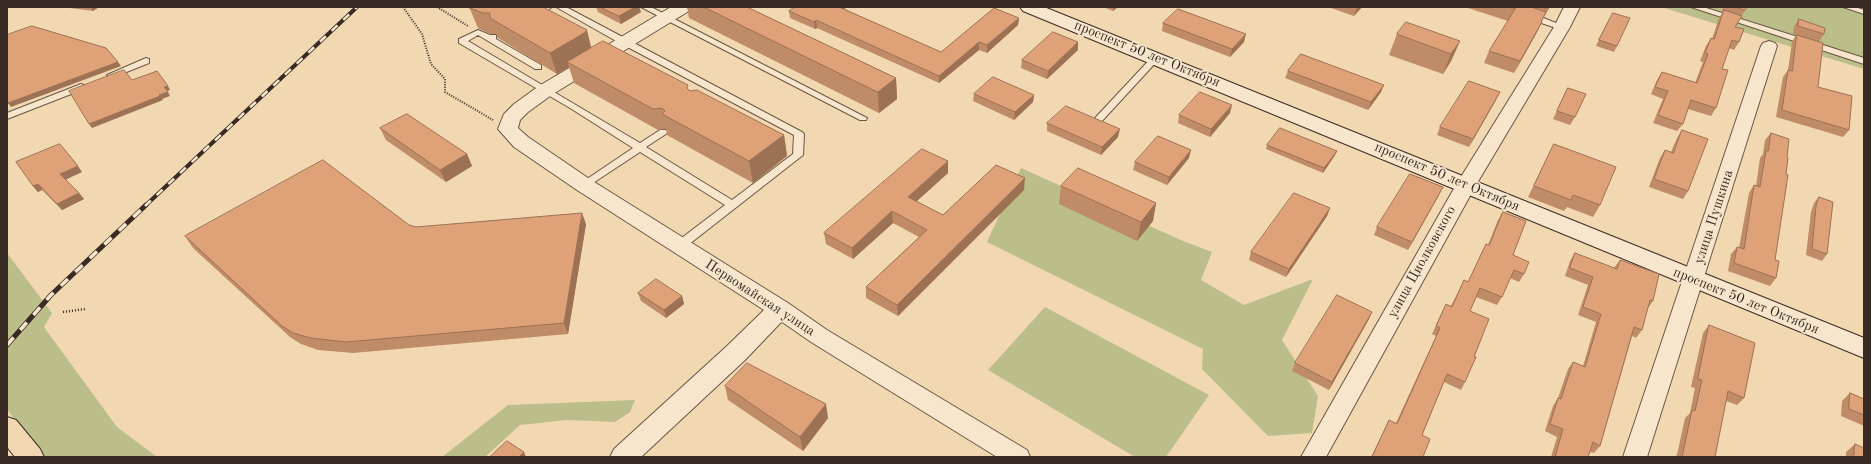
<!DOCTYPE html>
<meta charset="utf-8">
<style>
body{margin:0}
#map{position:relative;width:1871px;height:464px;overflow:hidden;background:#f2d8b1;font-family:"Old Standard TT",serif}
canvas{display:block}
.frame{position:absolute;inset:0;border:8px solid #392a23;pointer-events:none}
</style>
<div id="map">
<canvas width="1871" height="464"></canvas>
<div class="frame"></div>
</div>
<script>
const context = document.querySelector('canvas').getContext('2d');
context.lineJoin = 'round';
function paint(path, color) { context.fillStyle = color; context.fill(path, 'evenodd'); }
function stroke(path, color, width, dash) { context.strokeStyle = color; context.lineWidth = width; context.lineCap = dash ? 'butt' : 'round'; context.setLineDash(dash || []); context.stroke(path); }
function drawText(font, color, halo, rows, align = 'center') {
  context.font = font + ' "Old Standard TT",serif'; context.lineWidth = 3.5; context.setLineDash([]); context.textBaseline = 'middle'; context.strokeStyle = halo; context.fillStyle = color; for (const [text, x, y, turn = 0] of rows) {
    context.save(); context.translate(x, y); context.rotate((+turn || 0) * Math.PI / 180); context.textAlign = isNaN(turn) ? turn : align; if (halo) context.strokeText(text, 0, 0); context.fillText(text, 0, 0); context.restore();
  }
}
const green = new Path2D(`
 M1661,7H1864V69Z
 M1021,168L1183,241L1212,252L1201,280L1244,305L1313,279L1282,340L1318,396L1312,433L1268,436L1202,369L1203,349L987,242Z
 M7,253L52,313L44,327L117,427L157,457H41L7,409Z
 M1045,307L1209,395L1166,457H1135L988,370Z
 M635,400L630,412L615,422L567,420L520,425L485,457H442L508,405Z`);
const pathFar1 = new Path2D(`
 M403,7L422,34L431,64L445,79V92L493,120
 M437,7L468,26`);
const path = new Path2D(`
 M63,312L85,309`);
const service = new Path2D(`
 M542,7H552L537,17H531V13Z
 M556,7H566L802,132L804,134L803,155L683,249H675L674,246L675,243L725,205L640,152L587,187H581L579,185L581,183L633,148L570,108L459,43V39L478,30L490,35H496V39L541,65V69H535L478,35L468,41L640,143L660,130H666L668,132L666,134L646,147L732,200L793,154L794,135L616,41Z
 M641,7H651L867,118L866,120H860Z
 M1506,7H1516L1566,27L1562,29H1559L1521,16Z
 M1691,7H1703L1864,58V64Z
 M1843,7H1855L1864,10V14Z
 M1153,56H1159L1160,58L1102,121H1096L1095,119L1096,117Z
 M146,58L149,59V63L114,77H108L107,75Z
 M81,84L84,85L85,87L84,89L7,119V113Z`);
const minor = new Path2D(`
 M1564,7H1580L1570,27L1476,185L1326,457H1301L1456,185L1554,27Z
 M1769,41L1775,43L1777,46L1647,457H1623L1761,46L1763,43Z
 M780,301L788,303L827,330L1027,450L1030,457H997L811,342L772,315L769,309L772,303Z`);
const tertiary = new Path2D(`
 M671,7H692L689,11L553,94L528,112L520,120L518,128L528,137L591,180L788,303L792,309L788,315L745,360L641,457H610L614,449L727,346L764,310L577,190L514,147L498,129L504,114L514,104L539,86Z`);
const secondary = new Path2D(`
 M1020,7H1044L1864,338V358L1023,11Z`);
const primary = new Path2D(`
 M7,417L16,420L40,449L44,457H15L7,447Z`);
const railFar1 = new Path2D(`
 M145,206L357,7`);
const rail = new Path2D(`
 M7,345L51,295L146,205`);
const wall = new Path2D(`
 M62,7H99L93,11Z
 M467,7H543L592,48L689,90L784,135L787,156L753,183L667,135L666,129L658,130L574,83L569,67L557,74L498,38L496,34H490L478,28L470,9Z
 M596,7H639L641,12L621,24L598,12Z
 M687,7H747L896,78L897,99L879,113L689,18Z
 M795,7H847L844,9L941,52L1019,18L1018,25L987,53L979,50L939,83L817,28L815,29L790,18L789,11Z
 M1103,7H1118L1113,11Z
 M1328,7H1362L1354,16Z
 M1465,7H1550L1544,17L1536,34L1514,73L1484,63L1489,51L1508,21Z
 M1723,7H1747L1735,27L1739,42L1734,50L1729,48L1722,69L1716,108L1711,116L1688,109L1683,124L1677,131L1653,123L1663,99L1651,94L1657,80L1662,72L1695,83L1703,62L1700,61L1706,46L1711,38L1712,39L1719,18L1723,12L1722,11Z
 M1609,19L1617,46L1614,52L1596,46Z
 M1799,19L1824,34L1819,42L1818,87L1849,130L1843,137L1776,117L1783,77L1788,70L1792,42L1796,35L1793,34L1794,26Z
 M1163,23L1244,42L1230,57L1162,31Z
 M1397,34L1460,41L1451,61L1443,74L1389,55Z
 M1078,42V50L1047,79L1021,68L1022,60Z
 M1288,71L1381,92L1368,110L1285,78Z
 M1568,88L1575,117L1570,125L1553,119Z
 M974,94L1034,95L1033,102L1014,120L973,101Z
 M1496,100L1469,147L1437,135L1440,127Z
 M1230,113L1210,137L1178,123L1179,115Z
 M1047,123L1118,137L1101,155L1047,131Z
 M380,128L467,154L472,166L446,182L386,140Z
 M1682,130L1688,191L1683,199L1649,187L1660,158L1665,150L1671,152L1677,138Z
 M1771,133L1775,260L1776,278L1770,286L1728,271L1731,254L1737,247L1739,248L1749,193L1754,185L1756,186L1760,158L1763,154L1765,140Z
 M1554,144L1600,205L1593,217L1567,207L1564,211L1528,197Z
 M1267,145L1337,151L1335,155L1323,173L1266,149Z
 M1189,158L1167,185L1133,170L1135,162Z
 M948,161V173L916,202L943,215L1024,190L898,316L866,298V287L919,237L893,223L853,259L826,244L824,233Z
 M82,172L65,179L79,193L84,199L62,210L42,190L38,192L33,186Z
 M1061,186L1156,203L1153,221L1137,241L1059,204Z
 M1439,195L1408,250L1374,235L1377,227Z
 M1819,197L1827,254L1822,261L1806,255L1811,212L1814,203Z
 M1330,208L1327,216L1286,277L1249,260L1251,252Z
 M1503,212L1513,255L1524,274L1519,282L1510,278L1502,297L1497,305L1476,297L1470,311L1474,357L1465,382L1461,390L1444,382L1422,435L1423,457H1371L1389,420L1396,423L1436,336L1432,334L1446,304L1451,306L1464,280L1468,282L1486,244L1488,245L1498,220Z
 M586,224L568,334L353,353L318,350L301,344L290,337L193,248L185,236L409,225L416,227Z
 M1575,253L1614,268L1620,260L1653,301L1648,308L1642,330L1636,338L1632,336L1600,446L1594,453L1590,452L1588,457H1551L1557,437L1545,431L1553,406L1558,398L1568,369L1573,362L1583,366L1596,322L1578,315L1588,285L1565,276L1570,261Z
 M638,293L682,296L684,304L666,318L641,301Z
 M1369,319L1329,390L1292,371L1295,363Z
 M1709,325L1744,398L1737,405L1726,401L1715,457H1675L1677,455L1685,418L1690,413L1695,388L1691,387L1703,333Z
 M725,386L828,418L803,451L728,400Z
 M1850,393L1864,399V426L1841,416L1842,401Z
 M1855,444L1864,457H1846V452Z`);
const shadedWall = new Path2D(`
 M91,7H99L93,11Z
 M635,7H639L641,12L621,24L619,16Z
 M837,7H847L837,14Z
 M1114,7H1118L1113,11Z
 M1358,7H1362L1354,16L1357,8Z
 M1019,18L1018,25L987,53V45Z
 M816,20L817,28L815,29L814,22Z
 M1542,22L1536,34L1514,73L1520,61Z
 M587,30L592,51L567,62L569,67L557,74L550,53Z
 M1246,34L1244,42L1230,57L1232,49Z
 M1460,41L1451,61L1443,74L1451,54Z
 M979,42V50L939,83V76Z
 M1078,42V50L1047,79L1048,71Z
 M118,62L121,66L11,107L8,103Z
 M896,78L897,99L879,113L878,92Z
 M1384,85L1381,92L1368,110L1371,102Z
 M168,86L170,90L167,91L164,87Z
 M168,92L170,96L162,99L163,100L92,128L89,124Z
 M1500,92L1496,100L1469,147L1473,139Z
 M1034,95L1033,102L1014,120L1015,112Z
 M1232,105L1230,113L1210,137L1211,129Z
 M1120,129L1118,137L1101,155L1102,147Z
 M784,135L787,156L753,183L749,161Z
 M1191,150L1189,158L1167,185L1169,177Z
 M1337,151L1335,155L1323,173L1324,168Z
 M467,154L472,166L446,182L440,170Z
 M948,161V173L908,209V197Z
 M78,166L82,172L65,180L60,174Z
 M1025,178L1024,190L898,316L897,305Z
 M38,184L42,190L38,192L33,186Z
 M1443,187L1439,195L1408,250L1412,242Z
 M79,193L84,199L62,210L57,204Z
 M1156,203L1153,221L1137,241L1141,222Z
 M1330,208L1327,216L1286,277L1289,269Z
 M892,211L893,223L853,259L852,248Z
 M582,213L586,224L568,334L564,323Z
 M682,296L684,304L666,318L664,310Z
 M1372,312L1369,319L1329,390L1332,382Z
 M826,404L828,418L803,451L800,437Z
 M524,452L526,457H520V456Z`);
const building = new Path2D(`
 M472,7H543L587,30L585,32H586L550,53L490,18V13H483L470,8Z
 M600,7H635L619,16Z
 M704,7H747L896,78L878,92Z
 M795,7H839L941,52L994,8L1019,18L987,45L979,42L939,76L816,20L814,22L789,11Z
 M1508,7H1531L1546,12L1541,22H1542L1520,61L1489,51L1515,9Z
 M1542,7H1549L1548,9Z
 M1736,7H1747L1745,10Z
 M1178,9L1246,34L1232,49L1163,23Z
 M1724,10L1742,16L1735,27L1744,29L1739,42L1732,40L1722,69L1728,70L1716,108L1691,100L1683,124L1658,115L1668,91L1655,87L1662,72L1697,83L1708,54L1705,53L1711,38L1714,39Z
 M1613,13L1630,18L1617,46L1599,40Z
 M1799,19L1825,28L1824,34L1798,26Z
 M1406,22L1460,41L1451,54L1397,34Z
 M32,26L106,48L118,62L8,103L7,101V35Z
 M1053,32L1078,42L1048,71L1022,60Z
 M1797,35L1823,43L1818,87L1852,96L1849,130L1782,110L1788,70L1792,71Z
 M603,41L688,85L687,88L690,91L697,90L784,135L749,161L662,114L665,111L662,108L653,109L567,62Z
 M1301,54L1384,85L1371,102L1288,71Z
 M124,70L132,80L157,71L168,86L164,87L168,92L159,95L160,96L89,124L69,91Z
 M993,77L1034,95L1015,112L974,94Z
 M1469,81L1500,92L1473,139L1440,127Z
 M1568,88L1586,94L1575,117L1557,111Z
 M1200,92L1232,105L1211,129L1179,115Z
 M1066,106L1120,129L1102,147L1047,123Z
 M407,114L467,154L440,170L380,128Z
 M1280,128L1337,151L1324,168L1267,145Z
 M1682,130L1708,139L1688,191L1654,179L1665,150L1673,153Z
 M1771,133L1789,139L1787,157L1788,158L1786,174L1788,175L1775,260L1779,261L1776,278L1734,263L1737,247L1744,249L1754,185L1760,187L1766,151H1768Z
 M1158,136L1191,150L1169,177L1135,162Z
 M60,144L78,166L60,174L79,193L57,204L38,184L33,186L16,162Z
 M1554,144L1616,167L1600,205L1573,195L1571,200L1534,186Z
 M922,149L948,161L908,197L943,215L996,165L1025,178L897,305L866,287L927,230L892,211L852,248L824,233Z
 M323,160L409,225L416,227L582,213L564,323L346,342L311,338L293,333L282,326L185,236Z
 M1078,168L1156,203L1141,222L1061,186Z
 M1410,174L1443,187L1412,242L1377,227Z
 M1294,193L1330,208L1289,269L1251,252Z
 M1819,197L1833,202L1827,254L1812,249L1816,206Z
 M1503,212L1526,221L1513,255L1529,262L1524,274L1514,270L1502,297L1480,288L1470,311L1489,319L1474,357H1476L1465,382L1447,374L1422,435L1430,439L1423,457H1372L1389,420L1397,424L1440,328L1436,326L1446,304L1452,307L1464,280L1468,282L1486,244L1489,245Z
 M1575,253L1617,269L1620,260L1659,274L1653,301L1650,300L1642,330L1634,327L1600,446L1593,442L1588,457H1555L1563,429L1550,424L1558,398L1561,399L1573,362L1585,367L1601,314L1583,307L1593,277L1570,268Z
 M656,279L682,296L664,310L638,293Z
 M1337,295L1372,312L1332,382L1295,363Z
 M1709,325L1755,343L1744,398L1728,391L1715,457H1682L1692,410L1695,411L1702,380L1698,379Z
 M747,363L826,404L800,437L725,386Z
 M1850,393L1864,399V415L1849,409Z
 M507,441L524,452L520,456L522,457H490Z
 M1855,444L1864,448V457H1854Z`);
const streetNames = [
 ["проспект 50 лет Октября",1147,54,22],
 ["проспект 50 лет Октября",1447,177,23],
 ["улица Пушкина",1714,217,-72],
 ["улица Циолковского",1422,262,-61],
 ["Первомайская улица",760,298,33],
 ["проспект 50 лет Октября",1746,301,22]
];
paint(green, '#bcbe8a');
stroke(service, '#675646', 2);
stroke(minor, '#675646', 2);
stroke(tertiary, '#675646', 2);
stroke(secondary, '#392a23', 2);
stroke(primary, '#392a23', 2);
stroke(pathFar1, '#392a23', 2, [1, 1.5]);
stroke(path, '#392a23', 2.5, [1, 2]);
paint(service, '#f7e6cc');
paint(minor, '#f7e6cc');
paint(tertiary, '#f7e6cc');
paint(secondary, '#f7e6cc');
paint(primary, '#f2d8b1');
stroke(railFar1, '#392a23', 4);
stroke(rail, '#392a23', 5);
stroke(railFar1, '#f7e6cc', 2.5, [8]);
stroke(rail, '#f7e6cc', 3.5, [10]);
paint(wall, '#c08b67');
paint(shadedWall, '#9c7154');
paint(building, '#dfa278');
stroke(building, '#9c7154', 1);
drawText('14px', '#392a23', '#f7e6cc', streetNames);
</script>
